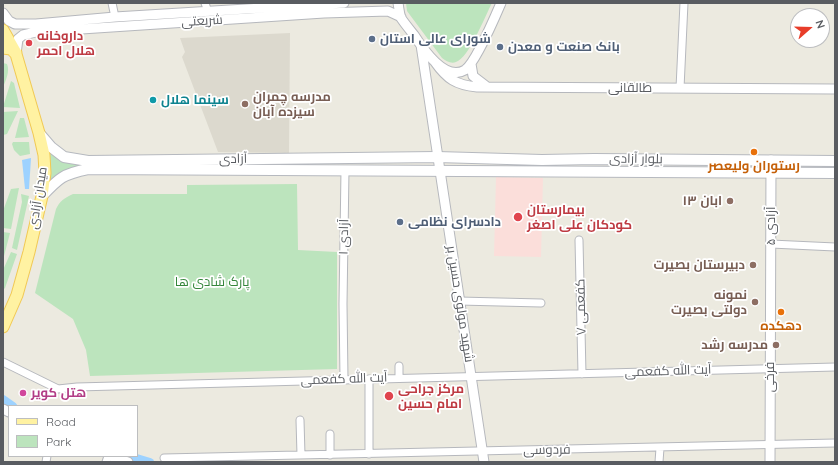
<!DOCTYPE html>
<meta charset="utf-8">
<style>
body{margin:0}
#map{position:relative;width:838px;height:465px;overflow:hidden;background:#eceae0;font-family:Quicksand,sans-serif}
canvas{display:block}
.frame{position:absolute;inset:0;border:4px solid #595c61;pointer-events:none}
.legend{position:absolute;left:8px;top:405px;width:130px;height:52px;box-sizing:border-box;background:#fff;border:1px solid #bdbec0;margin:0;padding:5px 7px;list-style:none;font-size:12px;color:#595c61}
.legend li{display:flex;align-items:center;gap:8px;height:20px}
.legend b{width:20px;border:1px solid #bdbec0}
.north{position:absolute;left:790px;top:8px;width:40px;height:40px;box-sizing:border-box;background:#fff;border:1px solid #bdbec0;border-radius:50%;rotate:70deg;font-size:11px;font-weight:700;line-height:16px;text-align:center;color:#595c61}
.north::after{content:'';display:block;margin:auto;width:14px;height:18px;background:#e83d2a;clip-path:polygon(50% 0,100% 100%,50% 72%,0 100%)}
</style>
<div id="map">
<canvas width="838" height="465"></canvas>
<div class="frame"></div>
<ul class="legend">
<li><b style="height:5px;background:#fff2a2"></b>Road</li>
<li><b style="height:11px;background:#bce4bd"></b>Park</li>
</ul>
<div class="north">N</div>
</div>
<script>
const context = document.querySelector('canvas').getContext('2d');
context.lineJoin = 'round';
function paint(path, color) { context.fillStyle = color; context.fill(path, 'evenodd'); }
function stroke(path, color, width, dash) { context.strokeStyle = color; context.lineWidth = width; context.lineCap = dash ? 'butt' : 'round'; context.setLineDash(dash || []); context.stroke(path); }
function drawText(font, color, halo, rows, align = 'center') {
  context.font = font + ' Quicksand,Cairo,sans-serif'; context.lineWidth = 3.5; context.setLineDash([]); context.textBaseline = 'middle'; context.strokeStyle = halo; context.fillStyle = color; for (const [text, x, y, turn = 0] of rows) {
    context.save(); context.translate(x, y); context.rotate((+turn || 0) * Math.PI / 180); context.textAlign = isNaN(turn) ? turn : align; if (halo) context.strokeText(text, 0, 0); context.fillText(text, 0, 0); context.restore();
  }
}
const education = new Path2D(`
 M290,33L289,153L218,152L182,57L185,52L180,38Z`);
const medical = new Path2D(`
 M496,177L543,178L541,257L494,256Z`);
const green = new Path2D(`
 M406,3H492C485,16 469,58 456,62C451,64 446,61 442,58L407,11Z
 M3,63L7,64C10,71 6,80 3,87Z
 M11,81L14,83L20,108L3,107Z
 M18,111L7,134L3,135V112Z
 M20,118H24L29,137L15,138Z
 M13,142H29L30,154L20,156L14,150L12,144Z
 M49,152C59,162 69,163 82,165C66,169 61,171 49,183L50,161Z
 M297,184L298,250L337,252V369L90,376L86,350L73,319L35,293L56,209C60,201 64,198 73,194H187V185Z
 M19,188L11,229L3,228V211L11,189Z
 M21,194L29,196L17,250L12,248L22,202Z
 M3,232L10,233L3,260Z
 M11,252L17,254L5,288L3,290V270Z`);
const water = new Path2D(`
 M31,158L29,189H25L22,160Z`);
const canal = new Path2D(`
 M3,399L13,406
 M130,456L150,462`);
const minor = new Path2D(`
 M112,3L115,17
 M205,3L208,12
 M680,88L684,3
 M579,240L582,374
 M771,244L835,247
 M459,301L541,303
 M3,362L58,389L77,387L835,367
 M399,366V378
 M344,379L343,304L345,170
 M300,420L301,455
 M330,434V455
 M369,454V379
 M164,458L835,443
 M46,462L47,456
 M106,462L108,456
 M659,462L660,448`);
const tertiary = new Path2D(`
 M398,3C399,8 399,13 401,18C405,24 410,30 414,35C423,49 445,82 465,70C475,63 495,17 501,3
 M3,13L9,21L15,24H36L115,17L344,3
 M421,45L484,462
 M16,54L18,39L23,35L36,32L324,13L388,11L401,17
 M435,62C447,79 456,85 477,87L835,89
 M471,64L473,76L486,86
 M3,409L9,412
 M110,456L128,462
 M770,462L771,160`);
const secondary = new Path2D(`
 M39,133L51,147L64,157L88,161L437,157L542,160L594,159L835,161
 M42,196C59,178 63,174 88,169L835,173`);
const primary = new Path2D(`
 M3,30L16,53
 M3,48L11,49L16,54L39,133L44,155L45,173L42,196L29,252L17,295L3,327`);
const markers = [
 [372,39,4,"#5c6f8a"],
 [29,43,4,"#e0444e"],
 [500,47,4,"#5c6f8a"],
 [153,100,4,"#0f9aa8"],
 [245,104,4,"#8d6e63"],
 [754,152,4,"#e8710a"],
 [730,201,4,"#8d6e63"],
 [518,217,5,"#e0444e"],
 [400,222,4,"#5c6f8a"],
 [753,265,4,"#8d6e63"],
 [755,302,4,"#8d6e63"],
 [781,312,4,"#e8710a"],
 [776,345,4,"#8d6e63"],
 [23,393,4,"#d1479c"],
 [389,396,5,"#e0444e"]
];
const streetNames = [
 ["شریعتی",202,21,-3],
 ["طالقانی",630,88],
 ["آزادی",233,159,-1],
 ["بلوار آزادی",636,159,1],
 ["میدان آزادی",38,198,-81],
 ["آزادی ۵",771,226,-90],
 ["آزادی ۱",344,237,-89],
 ["شهید مولوی حسین بر",460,304,81],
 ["کفعمی ۷",581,307,-91],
 ["آیت الله کفعمی",668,371,-2],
 ["فرخی",770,377,-90],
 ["آیت الله کفعمی",344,379,-2],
 ["فردوسی",547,450,-1]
];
const healthNames = [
 ["داروخانه",37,36],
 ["هلال احمر",37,51],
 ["بیمارستان",527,210],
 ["کودکان علی اصغر",527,225],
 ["مرکز جراحی",398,389],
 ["امام حسین",398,404]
];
const serviceNames = [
 ["شورای عالی استان",380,39],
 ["بانک صنعت و معدن",508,47],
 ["دادسرای نظامی",408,222]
];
const educationNames = [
 ["مدرسه چمران",253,97,"left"],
 ["سیزده آبان",253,112,"left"],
 ["۱۳ ابان",722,201],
 ["دبیرستان بصیرت",745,265],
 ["نمونه",747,295],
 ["دولتی بصیرت",747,310],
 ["مدرسه رشد",768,345]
];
const cultureNames = [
 ["سینما هلال",161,100]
];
const foodNames = [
 ["رستوران ولیعصر",754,166],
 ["دهکده",781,326]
];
const parkNames = [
 ["پارک شادی ها",212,282]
];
const hotelNames = [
 ["هتل کویر",31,393]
];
paint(education, '#dcd9ce');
paint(medical, '#fbdeda');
paint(green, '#bce4bd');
paint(water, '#9dd2ff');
stroke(canal, '#9dd2ff', 8);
stroke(minor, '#b6b8bd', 9);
stroke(tertiary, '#b6b8bd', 11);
stroke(secondary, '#b6b9bf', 12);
stroke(primary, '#f1c954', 13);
stroke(minor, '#fff', 7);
stroke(tertiary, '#fff', 9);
stroke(secondary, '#fff', 10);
stroke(primary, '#fff2a2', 11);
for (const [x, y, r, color] of markers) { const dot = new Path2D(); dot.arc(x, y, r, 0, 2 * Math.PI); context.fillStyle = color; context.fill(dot); stroke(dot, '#fff', 1.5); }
drawText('13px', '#595c61', '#fff', streetNames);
drawText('bold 13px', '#be3a42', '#fff', healthNames, 'left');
drawText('bold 13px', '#4e5e75', '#fff', serviceNames, 'left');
drawText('bold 13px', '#785e54', '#fff', educationNames, 'right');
drawText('bold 13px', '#0d838f', '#fff', cultureNames, 'left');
drawText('bold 13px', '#c56008', '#fff', foodNames);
drawText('13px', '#34853a', '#fff', parkNames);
drawText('bold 13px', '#b23c85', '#fff', hotelNames, 'left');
</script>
